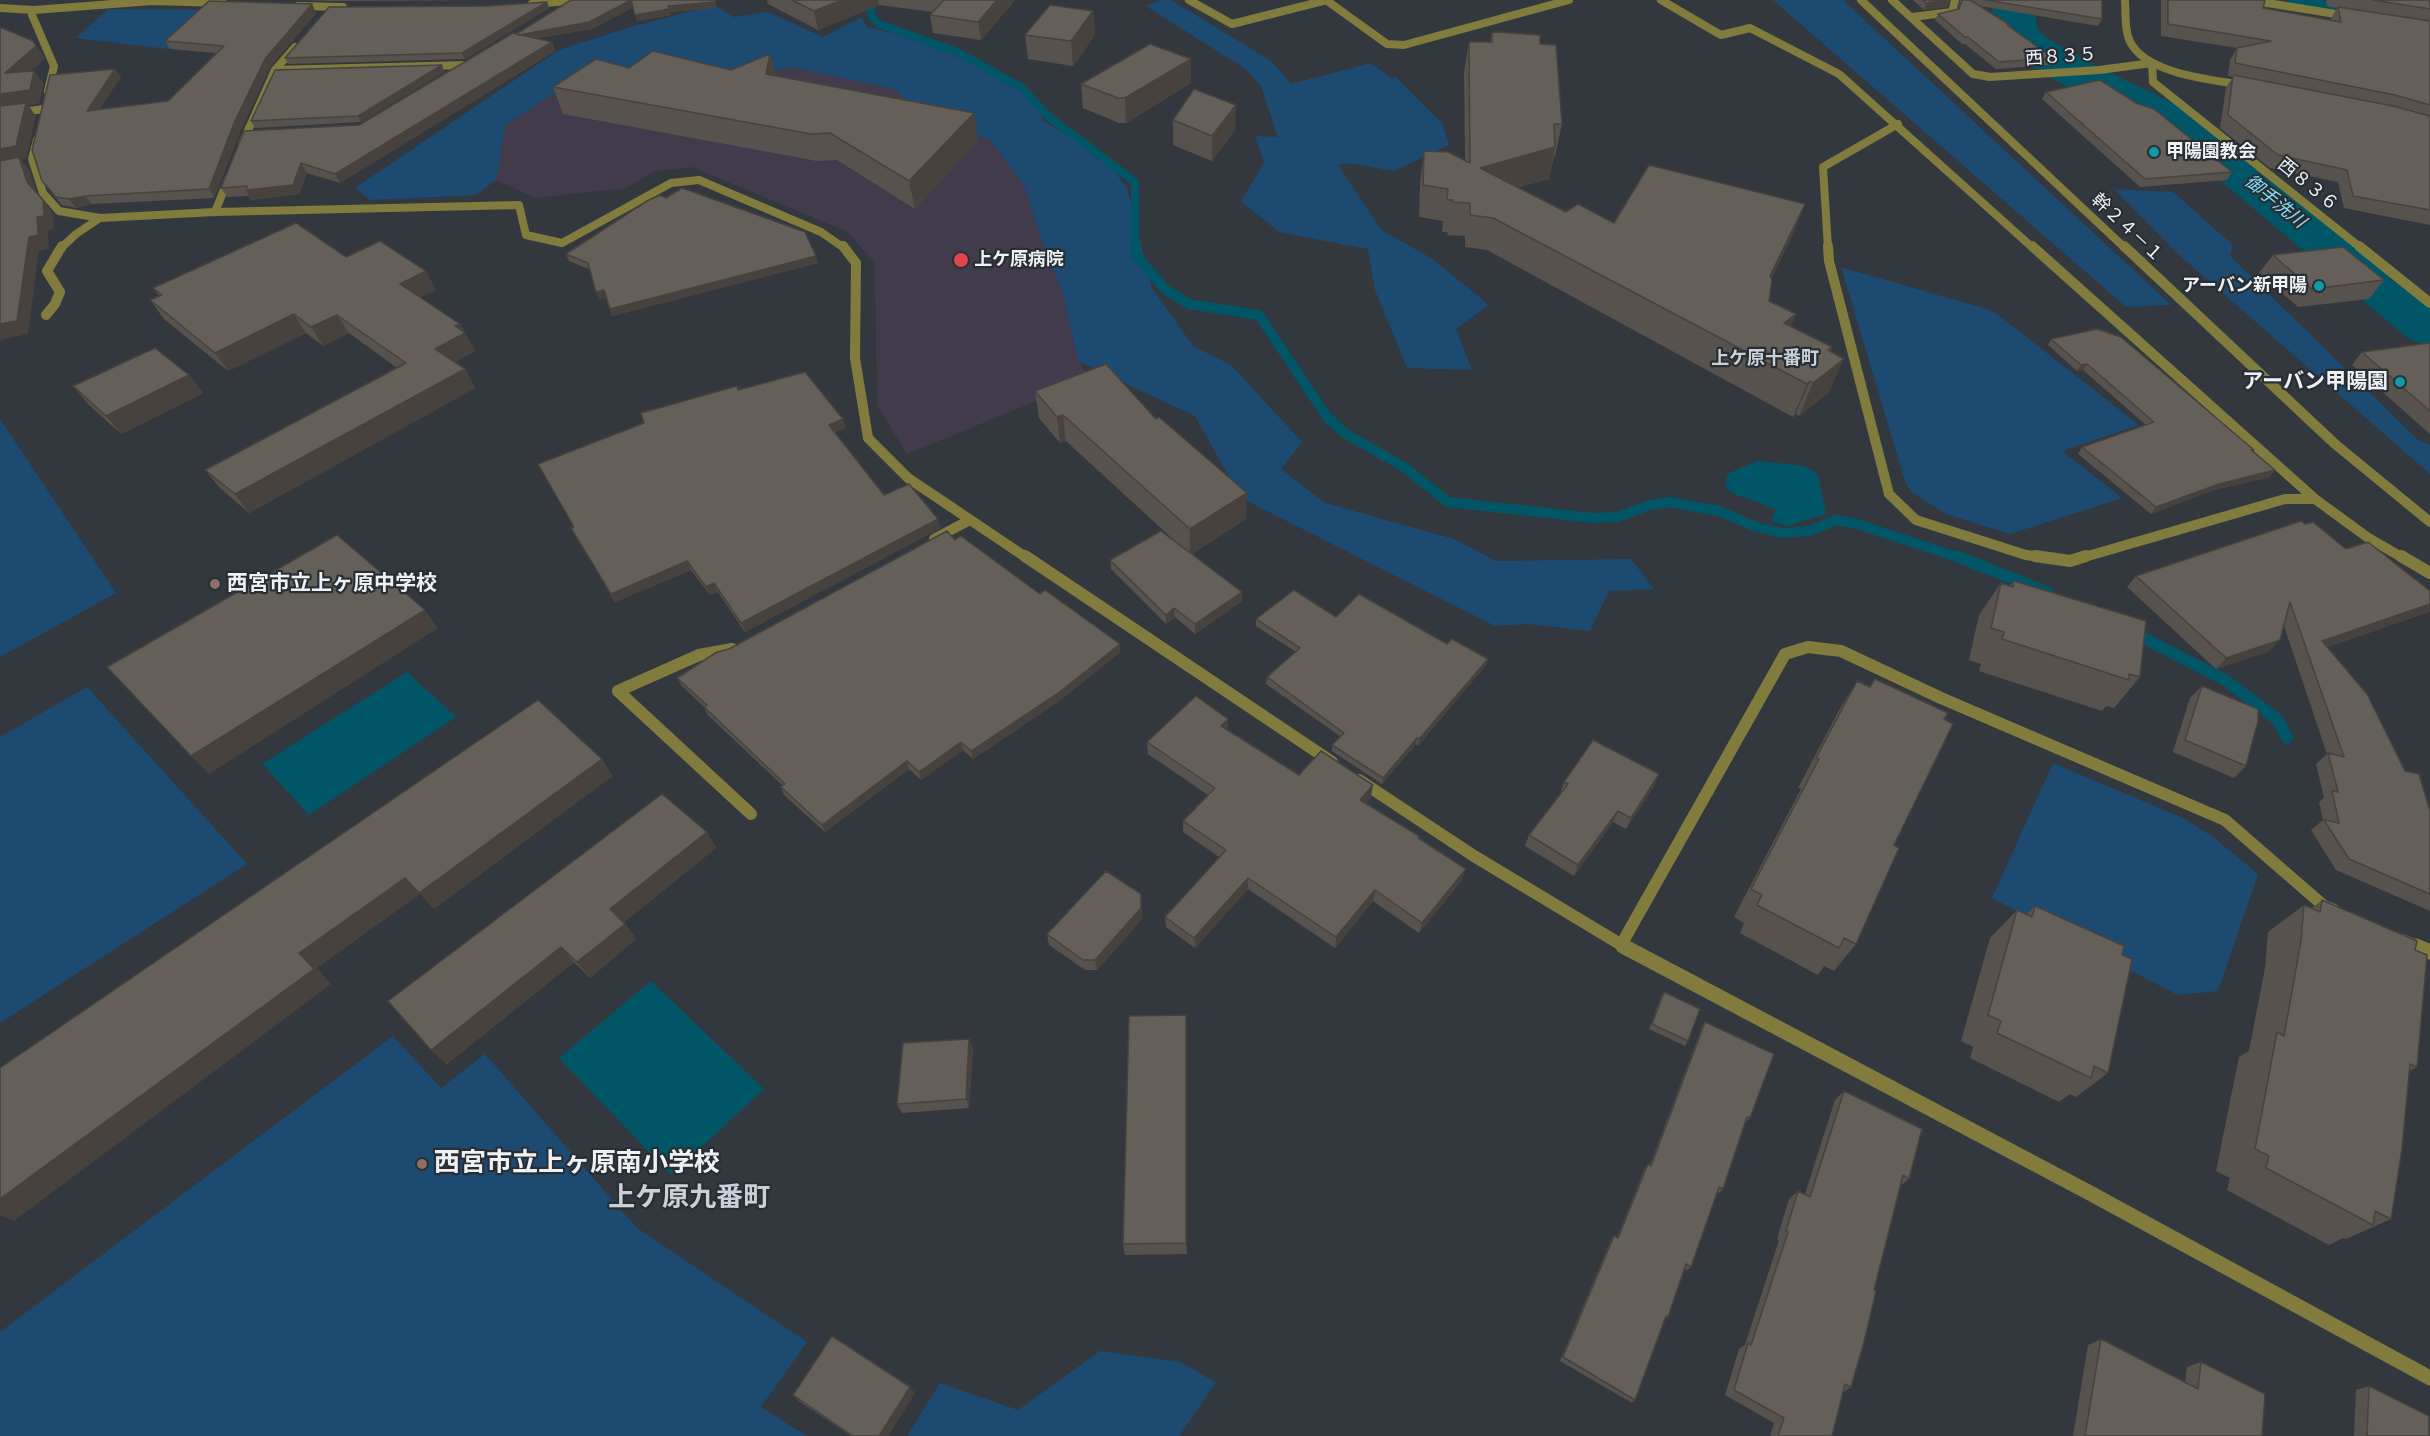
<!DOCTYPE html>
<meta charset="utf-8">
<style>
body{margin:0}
canvas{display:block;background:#32383d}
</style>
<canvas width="2430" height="1436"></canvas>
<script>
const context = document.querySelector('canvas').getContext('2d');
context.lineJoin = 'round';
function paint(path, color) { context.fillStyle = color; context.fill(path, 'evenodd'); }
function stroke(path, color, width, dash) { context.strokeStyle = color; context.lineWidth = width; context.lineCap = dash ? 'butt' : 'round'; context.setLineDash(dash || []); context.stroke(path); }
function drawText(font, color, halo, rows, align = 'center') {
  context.font = font + ' "Open Sans","Noto Sans JP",sans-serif'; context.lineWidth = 4.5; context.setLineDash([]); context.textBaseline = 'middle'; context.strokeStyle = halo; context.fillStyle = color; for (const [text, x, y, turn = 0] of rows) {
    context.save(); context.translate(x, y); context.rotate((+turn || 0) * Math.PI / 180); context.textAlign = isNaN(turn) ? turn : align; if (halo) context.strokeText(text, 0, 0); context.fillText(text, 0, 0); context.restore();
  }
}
const medical = new Path2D(`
 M796,68L895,89L929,124L989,139L1024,185L1044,247L1063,294L1078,361L1090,379L907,454L877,405L875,263L848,232L692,167L652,172L627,188L535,198L496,180L505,125L591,70L624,79Z`);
const green = new Path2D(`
 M1162,0H1171L1271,61L1291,84L1371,63L1392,79L1396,77L1442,123L1449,145L1394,171L1348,163L1338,165L1381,230L1431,258L1489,305L1456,329L1472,370L1407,368L1375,290L1368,249L1279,232L1241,201L1264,163L1255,136L1278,137L1261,86L1244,68L1146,6Z
 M1773,0H1843L2171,305L2126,307Z
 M715,5L733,17L768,12L823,37L861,17L867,27L913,38L1005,78L1038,104L1043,121L1105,156L1127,189L1152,288L1193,346L1231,365L1302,442L1281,469L1325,503L1454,539L1496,561L1631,559L1654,589L1609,591L1590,631L1528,624L1495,626L1241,498L1195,416L1078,361L1063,294L1044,247L1024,185L989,139L929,125L895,89L796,68L624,79L591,70L505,125L496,180L476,195L370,200L355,188L559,50L627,28Z
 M108,9L208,10L168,49L76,38Z
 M2114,189L2173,192L2233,245L2230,256L2418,440L2430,445V474L2178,254Z
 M1841,267L1993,311L2139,425L2062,451L2122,498L2010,534L1946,514L1910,491L1905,481Z
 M0,419L116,593L0,657Z
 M87,687L247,864L0,1023V737Z
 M2053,763L2185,819L2213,837L2258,874L2218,991L2178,995L1992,898Z
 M393,1036L441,1088L485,1054L637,1228L807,1342L761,1407L807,1436H0V1332Z
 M1100,1351L1181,1362L1216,1383L1179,1436H907L940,1383L1018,1410Z`);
const water = new Path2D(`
 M1758,461L1804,466L1818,474L1826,514L1787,526L1771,521L1776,509L1732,493L1726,487V480L1729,473Z
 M407,672L456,717L309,815L262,764Z
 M651,981L764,1089L671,1175L559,1058Z`);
const streamFar2 = new Path2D(`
 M869,0L872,17L879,24L957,52L1021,87L1048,116L1135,182V248
 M2292,0L2343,7`);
const streamFar1 = new Path2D(`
 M1135,246V254L1166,290L1189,304L1259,315L1327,417L1346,434L1404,467L1448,502L1593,518L1617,517L1650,505L1670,502L1719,511L1754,526L1782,533L1809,531L1836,520L1857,524L1960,558`);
const stream = new Path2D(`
 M1956,556L2049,593
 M2130,631L2225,680L2278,720L2287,738`);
const river = new Path2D(`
 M1991,0H2033L2038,30L2047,38L2102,69L2192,112L2218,130L2430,300V345L2410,340L2184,150L2158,132L2070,89L2015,56L1995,34Z`);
const minorFar3 = new Path2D(`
 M1189,0L1232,24L1327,0
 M1326,0L1387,44L1404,45L1569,0
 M1661,0L1721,35L1750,28L1839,74L2033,248
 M1892,0L1973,74L1990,77L2099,70L2152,63L2153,82L2361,248
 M2249,0L2348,16
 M532,4L582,0
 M298,6L343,7
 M0,8L34,10L152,1L223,3
 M34,10L32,15L54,66L48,91
 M1912,17L1952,12L1955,0
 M275,70L467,65
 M0,115L44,109
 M37,140L32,159L43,193L59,211L100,218L215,212L519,205L526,235L562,243L671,183L699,180L821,232L844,248
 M242,144L275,70L295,47
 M215,212L229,177
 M61,248L76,234L100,218
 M1828,248L1823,167L1898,124`);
const minorFar2 = new Path2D(`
 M843,246L856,263L855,358L868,438L908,478L1027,558
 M1828,246L1829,261L1889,494L1916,520L2026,555L2046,558
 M2032,246L2315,499L2367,537L2403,558
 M2359,246L2430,303
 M46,315L55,304L60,292L47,271L62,246
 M934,539L970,520
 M2081,558L2285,499H2315`);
const minorFar1 = new Path2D(`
 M1025,556L1332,762
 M2035,556L2070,561L2086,556
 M2401,556L2430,573
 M732,649L699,655L618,691L751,814
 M1359,780L1474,856L1625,947
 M2402,940L2419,947
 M1621,945L1785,654L1808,647L1841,651L1941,698L2225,820L2324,906L2334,910`);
const minor = new Path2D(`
 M1623,946L2088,1192L2430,1378
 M2416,946L2430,952`);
const tertiaryFar1 = new Path2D(`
 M1861,0L2125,248
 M2125,0C2126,14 2124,33 2132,45C2150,74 2212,80 2243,85`);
const tertiary = new Path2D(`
 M2124,246L2335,444L2430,522`);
const wall = new Path2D(`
 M299,0H488L329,1Z
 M573,0L716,8L670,12L671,15L637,21L633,7L592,29L535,38L552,42L555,51L340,183L307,173L299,194L251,200L249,196L227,197L221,188L359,125Z
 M767,0H1015L981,40L933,33L930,15L933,12L879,5L818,30L768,4Z
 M1913,0H1950L1947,7L1924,10Z
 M1960,0H2102V19L2098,26L1980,6L2010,25L2009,27L2053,58L2050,65L1996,69L1965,44H1962L1935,20L1938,14L1958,10Z
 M2161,0H2265L2263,8L2330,20L2337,8L2327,6L2326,0H2430V225L2344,208L2338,182L2270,168L2220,128L2226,87L2233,77L2228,76L2230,60L2237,48L2161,36Z
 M312,4L316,13L270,67L240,132L214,198L92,204L76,208L62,205L42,181L115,69L121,77L99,109L168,101L216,53L170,49L165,41Z
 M549,8L465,59L288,64L285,58Z
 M1093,11L1095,35L1073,66L1028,59L1025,35Z
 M1492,33L1540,44L1562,124L1555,156H1554L1549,179L1518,187L1566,212L1614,223L1805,204L1792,236L1771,279L1769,301L1796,314L1791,326L1832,347L1830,352L1829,392L1799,416L1796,414L1793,417L1487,250L1465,247V236L1447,235L1448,232H1442L1443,221L1419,217L1420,183L1424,151L1465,160L1464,72L1469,42H1490Z
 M770,54L776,76L978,140L915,209L837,160L817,161L563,114L553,87L629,68L731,70Z
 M1191,59V83L1126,123H1119L1083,108L1081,84Z
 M444,72L361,122L255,128L251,121Z
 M2046,92L2232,172L2227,180L2140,187L2042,99Z
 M1173,120L1235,130L1212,161L1173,145Z
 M666,198L818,263L612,316L606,297L599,299L589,269L569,261L566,254Z
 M2273,255L2384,280L2369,299L2298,307L2259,273Z
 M346,257L436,290L420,297L460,324L475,351L455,362L465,369L475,388L249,513L220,488L205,470L397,368L349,333L323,346L306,333L228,371L164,319L150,300L159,296L153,288Z
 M2051,339L2254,450L2252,451L2270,477L2214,490L2151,514L2078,454L2082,447L2146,425L2083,370L2077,371L2048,345Z
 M2430,343V434L2352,365L2362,352Z
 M189,375L203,393L121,434L89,405L73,386Z
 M1035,391L1246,519L1192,554L1242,592V601L1195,634L1175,617L1166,624L1111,569L1110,560L1176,542L1066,441L1060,443L1039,418Z
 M846,428L835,432L884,495L940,528L745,632L718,592L710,595L691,570L615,602L571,528Z
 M2305,524L2346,549L2430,591V611L2429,612L2327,647L2430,811V911L2336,870L2311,830L2323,820L2319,802L2324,798L2316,764L2327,754L2284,626L2269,651L2216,669L2127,587L2136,576Z
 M955,540L1120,652L1062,699L973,759L963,750L921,780L909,769L825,832L784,795L781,787L783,786L708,715L704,707L682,686L677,678L729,649Z
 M2014,581L2140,677L2114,708L2106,706L2102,711L1979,671L1981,664L1969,660L1979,615L2001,583L2010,586Z
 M1336,617L1447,644L1486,665L1418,746L1416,744L1382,784L1332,751V745L1340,736L1266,684L1267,677L1296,652L1256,626V619Z
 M1857,681L1944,719L1894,845L1856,944L1834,971L1824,966L1818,975L1740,933L1744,923L1734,917L1801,789L1798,788L1838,712Z
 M2202,686L2246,766L2234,778L2173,752L2190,698Z
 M1228,719V731L1299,775L1371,797L1366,803L1419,836V839L1462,880L1419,933L1373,901L1335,948L1248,889L1195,948L1166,927L1165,917L1219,857L1183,832V821L1208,795L1148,754L1147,742Z
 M1564,782L1654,786L1626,829L1613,822L1574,876L1525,846L1529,835L1560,794Z
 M707,832L716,848L624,922L636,939L590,978L574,962L447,1064L431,1050Z
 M1141,894L1142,919L1097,970H1085L1049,945L1047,934Z
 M2322,900L2415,950L2417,1067L2409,1071L2391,1219L2346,1239L2343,1238L2329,1245L2227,1190L2230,1178L2216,1171L2239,1057L2249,1051L2265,968L2268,932L2304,905L2312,908Z
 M2035,906L2122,955L2108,1073L2076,1097L2070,1094L2059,1102L1970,1058L1973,1047L1961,1041L1990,938L2017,910L2026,915Z
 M1664,992L1688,1041L1685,1046L1649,1029L1661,997Z
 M1186,1015L1187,1254L1125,1255L1123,1244Z
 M1705,1022L1750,1118L1745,1123L1723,1189L1719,1193L1717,1192L1691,1267L1687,1270L1684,1269L1668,1317L1665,1320L1635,1400L1632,1403L1560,1361L1611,1240L1614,1236L1617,1238L1645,1168L1648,1164L1650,1165L1702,1027Z
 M969,1039L973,1049L969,1108L902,1113L897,1104Z
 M1844,1091L1909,1179L1900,1186L1874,1290L1851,1387L1843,1392L1832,1436H1770L1774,1423L1725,1395L1739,1349L1745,1345L1779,1240L1777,1239L1789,1199L1798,1191L1805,1194L1835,1100Z
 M2101,1339L2185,1382L2187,1367L2201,1362L2262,1436H2073L2088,1345Z
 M2369,1386L2429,1436H2354L2356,1390Z
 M915,1393L888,1436H851L799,1401L793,1395Z`);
const shadedWall = new Path2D(`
 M631,0L633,7L592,29L517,42L514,35Z
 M716,0V8L670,12L668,6Z
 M842,0H878L879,5L818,30L814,11Z
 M997,0H1015L981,40L978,22Z
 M1950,0L1947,7L1924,10L1926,3Z
 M547,2L549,8L465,59L462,53Z
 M312,4L316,13L270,67L240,132L214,198L209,189L234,123L265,59Z
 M669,9L671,15L637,21L635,15Z
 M1093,11L1095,35L1073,66L1071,41Z
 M33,41L42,54L45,59L14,86L5,73Z
 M552,42L555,51L340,183L335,174Z
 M770,54L777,80L766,74Z
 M1191,59V83L1126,123L1125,98Z
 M442,65L444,72L361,122L358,116Z
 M115,69L121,77L92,119L87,111Z
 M34,71L44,84L39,104L28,105L36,116L26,159L21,160L30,171L37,195L0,164V94Z
 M1236,105L1235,130L1212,161V136Z
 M974,113L978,140L915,209L909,181Z
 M1555,147L1549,179L1474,200L1480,168Z
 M301,163L307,173L299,194L251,200L246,190Z
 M85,196L92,204L76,208L69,199Z
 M43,200L53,213L54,229L48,231L49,249L39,251L28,334L0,340V324L29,237Z
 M1805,204L1792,236L1757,308L1770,276Z
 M816,256L818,263L612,316L610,309Z
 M426,271L436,290L410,303L400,284Z
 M604,290L607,297L599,299L596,292Z
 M294,314L306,333L228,371L215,353Z
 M1796,314L1782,347L1784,323Z
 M337,315L349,333L323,346L311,327Z
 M460,324L475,351L445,367L435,349L455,326Z
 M1844,359L1829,392L1799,416L1813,383Z
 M2087,364L2083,370L2077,371L2081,365Z
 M465,369L475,388L249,513L235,494Z
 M189,375L203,393L121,434L106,416Z
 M1810,381L1796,414L1793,417L1807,384Z
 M1063,415L1066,441L1060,443L1057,417Z
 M843,419L846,428L832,433L829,425Z
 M2275,470L2270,477L2214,490L2151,514L2156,507L2219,484Z
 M1247,493L1246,519L1190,555V529Z
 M938,519L940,528L745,632L741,623Z
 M687,561L691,570L615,602L611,594Z
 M714,583L718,592L710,595L706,587Z
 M1242,592V601L1195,634V624Z
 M2430,604V611L2429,612L2311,652L2322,641Z
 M1174,608L1175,617L1166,624V615Z
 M425,610L438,628L209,774L191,756Z
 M2280,640L2269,651L2216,669L2226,658Z
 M1120,644V652L1062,699L973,759L971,751Z
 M1488,659L1486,665L1418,746L1419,739Z
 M1228,719V731L1221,726Z
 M1417,738L1416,744L1382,784L1383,778Z
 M961,742L963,750L921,780L919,772Z
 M602,759L613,776L434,909L419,893Z
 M907,761L909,769L825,832L822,825Z
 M1659,774L1654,786L1626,829L1631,818Z
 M1373,785L1371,797L1359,812L1360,800Z
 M1618,811L1613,822L1574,876L1578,865Z
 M707,832L716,848L621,925L610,909Z
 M1466,869L1462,880L1419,933L1422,923Z
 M405,878L420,894L317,968L331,984L14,1221L0,1215V1199L299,953Z
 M1248,878V889L1195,948L1194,938Z
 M1375,890L1373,901L1335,948L1336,937Z
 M1141,894L1142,919L1097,970L1095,960Z
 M625,924L636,939L590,978L577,962Z
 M561,947L574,962L447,1064L431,1050Z
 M1186,1015L1187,1030V1254L1186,1243Z
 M969,1039L973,1049L969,1108L966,1099Z
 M910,1387L915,1393L888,1436H879Z`);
const building = new Path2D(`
 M571,0H714V2L668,6L669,9L635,15L631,0L589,22L519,35L516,34Z
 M792,0H842L814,11Z
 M944,0H997L978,22L930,15Z
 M1923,0H1950L1926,3Z
 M1962,0H1970L2010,25H2007L2053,58L1999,62L1968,37H1965L1938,14L1959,9Z
 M1986,0H2102V19Z
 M2168,0H2265L2263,8L2341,22L2338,7L2430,21V105L2395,95L2235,63L2237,48L2271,41L2168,24Z
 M2373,0H2430V9Z
 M209,1L312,4L265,59L234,123L209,189L85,196L69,199L56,197L42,181L32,150L50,75L115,69L87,111L168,101L224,46L165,41Z
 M547,2L462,53L285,58L329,7L486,6Z
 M1050,5L1093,11L1071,41L1025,35Z
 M0,27L33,41L36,46L5,73L34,71L30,90L0,94Z
 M1497,32L1540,35V44L1556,45L1562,124H1554L1555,147L1480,168L1566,212L1578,204L1614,223L1649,165L1805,204L1770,276L1772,280L1769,301L1796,314L1784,323L1832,347L1828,350L1844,359L1813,383L1810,381L1807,384L1493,218L1470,215V203L1452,202L1453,200H1447L1448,189L1423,185L1424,151L1448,152L1470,163L1469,42H1492V33Z
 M513,33L552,42L335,174L301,163L293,185L246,190L247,186L221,188L244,131L359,125Z
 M1150,44L1191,59L1125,98H1118L1081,84Z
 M653,51L731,70L770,54L766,74L974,113L909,181L830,133L811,134L553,87L596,59L629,68Z
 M442,65L358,116L251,121L275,70Z
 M2233,75L2393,106L2430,116V210L2353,196L2347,170L2278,155L2228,115Z
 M2100,80L2136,103L2154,109L2232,172L2145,179L2046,92Z
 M1194,89L1236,105L1212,136L1173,120Z
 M26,103L16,146L0,149V106Z
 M19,157L27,182L43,200L44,216L37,217L38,235L29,237L17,321L0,324V161Z
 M682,188L805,232L816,256L610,309L604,290L596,292L588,263L566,254L647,201L660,195L666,198Z
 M296,223L346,257L380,241L426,271L400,284L460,324L455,326L465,333L435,349L465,369L235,494L205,470L406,363L337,315L311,327L294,314L215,353L150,300L162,295L153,288Z
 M2343,247L2384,280L2312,289L2273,255Z
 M2097,329L2121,337L2254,450H2251L2275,470L2219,484L2156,507L2082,447L2154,422L2087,364L2081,365L2051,339Z
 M2430,343V411L2362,352Z
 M155,348L189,375L106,416L73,386Z
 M1106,364L1156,419L1159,417L1247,493L1190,529L1063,415L1057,417L1035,391Z
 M805,372L843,419L829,425L884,495L909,484L938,519L741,623L714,583L706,587L687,561L611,594L571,528L574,527L538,464L644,423L641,413L737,386L738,390Z
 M2301,521L2305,524L2313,522L2346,549L2368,542L2430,591V604L2322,641L2367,694L2405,771L2419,774L2430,811V894L2349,859L2324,820L2339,823L2332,791L2338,792L2328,753L2344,757L2290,602L2280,640L2226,658L2136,576Z
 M947,531L955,540L961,536L1040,594L1045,590L1120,644L1061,691L971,751L961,742L919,772L907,761L822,825L781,787L785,784L704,707L707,705L677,678L717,652L729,649Z
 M1161,531L1242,592L1195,624L1174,608L1166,615L1110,560Z
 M337,535L425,610L191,756L107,667Z
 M2014,581L2146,621L2140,677L2129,674V680L2002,639L2004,632L1991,628L2001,583L2013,587Z
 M1294,590L1336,617L1359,594L1447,644L1452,639L1488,659L1419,739L1417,738L1383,778L1332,745L1344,733L1267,677L1300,648L1256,619Z
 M1875,679L1948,713L1944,719L1953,724L1894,845L1899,848L1856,944L1844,938L1839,948L1757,905L1762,895L1751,889L1819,759L1816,758L1857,681L1870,687Z
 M2202,686L2258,709V721L2246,766L2185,740Z
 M1196,696L1228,719L1221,726L1299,775L1321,751L1373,785L1360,800L1419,836L1418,838L1466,869L1422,923L1375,890L1336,937L1248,878L1194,938L1165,917L1226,850L1183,821L1215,788L1147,742Z
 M538,700L602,759L419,893L405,878L299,953L314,969L0,1199V1068Z
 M1593,740L1659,774L1631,818L1618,811L1578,865L1529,835L1568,784L1564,782Z
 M662,794L707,832L610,909L625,924L577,962L561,947L431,1050L388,1001Z
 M1106,871L1141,894V908L1095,960H1083L1047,934Z
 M2322,900L2417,941L2415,950L2427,955L2417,1067L2410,1064L2402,1149L2391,1219L2375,1211L2373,1225L2266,1168L2269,1156L2255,1149L2277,1032L2284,1036L2301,941L2304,905L2320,912Z
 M2035,906L2124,946L2122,955L2132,959L2108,1073L2094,1066L2091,1078L1997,1033L2001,1021L1988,1015L2017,910L2032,917Z
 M1664,992L1700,1009L1688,1041L1652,1024Z
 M1186,1015V1243L1123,1244L1129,1016Z
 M1705,1022L1774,1054L1750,1118L1747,1117L1723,1189L1719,1187L1691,1267L1686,1264L1668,1317L1666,1316L1635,1400L1563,1357L1614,1236L1618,1238L1648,1164L1651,1166Z
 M969,1039L966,1099L897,1104L903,1043Z
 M1844,1091L1922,1129L1909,1179L1903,1175L1874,1290L1876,1291L1864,1342L1851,1387L1845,1384L1832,1436H1778L1784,1418L1734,1390L1748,1343L1751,1345L1788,1232L1786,1231L1798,1191L1810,1197Z
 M832,1336L910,1387L879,1436H853L793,1395Z
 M2101,1339L2198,1389L2201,1362L2265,1394L2262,1436H2085Z
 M2369,1386L2429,1416V1436H2367Z`);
const markers = [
 [2154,152,6,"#0f9aa8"],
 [961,260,8,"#e0444e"],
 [2319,286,6,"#0f9aa8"],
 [2400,382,6,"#0f9aa8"],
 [215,584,6,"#8d6e63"],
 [422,1164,6,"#8d6e63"]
];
const farStreetnames = [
 ["西８３５",2061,57,-4],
 ["西８３６",2308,185,39],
 ["幹２４－１",2127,228,43]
];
const farPoinames = [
 ["甲陽園教会",2166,152],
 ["上ケ原病院",974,260],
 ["アーバン新甲陽",2307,286,"right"]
];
const farWaternames = [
 ["御手洗川",2275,202,39]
];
const farNeighbourhoodnames = [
 ["上ケ原十番町",1765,359]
];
const poiNames = [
 ["アーバン甲陽園",2388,382],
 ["西宮市立上ヶ原中学校",227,584,"left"]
];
const nearPoinames = [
 ["西宮市立上ヶ原南小学校",434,1164]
];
const nearNeighbourhoodnames = [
 ["上ケ原九番町",689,1198]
];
paint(medical, '#423b4c');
paint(green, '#1c4a71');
paint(water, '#005667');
stroke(streamFar2, '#005667', 8);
stroke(streamFar1, '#005667', 10);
stroke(stream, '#005667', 12);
paint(river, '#005667');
stroke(minorFar3, '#817c3e', 8);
stroke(minorFar2, '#817c3e', 10);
stroke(minorFar1, '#817c3e', 12);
stroke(minor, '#817c3e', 15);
stroke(tertiaryFar1, '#817c3e', 8);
stroke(tertiary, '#817c3e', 10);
paint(wall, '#57524d');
paint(shadedWall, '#47423e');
paint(building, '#655f59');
stroke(building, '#47423e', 1.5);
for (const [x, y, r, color] of markers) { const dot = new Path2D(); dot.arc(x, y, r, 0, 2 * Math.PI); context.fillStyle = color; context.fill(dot); stroke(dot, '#282e33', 2); }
drawText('18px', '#edf1f4', '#282e33', farStreetnames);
drawText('bold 18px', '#edf1f4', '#282e33', farPoinames, 'left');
drawText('italic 18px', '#85e1f8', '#282e33', farWaternames);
drawText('bold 18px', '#c9d0d7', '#282e33', farNeighbourhoodnames);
drawText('bold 21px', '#edf1f4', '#282e33', poiNames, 'right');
drawText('bold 26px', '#edf1f4', '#282e33', nearPoinames, 'left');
drawText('bold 27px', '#c9d0d7', '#282e33', nearNeighbourhoodnames);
</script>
